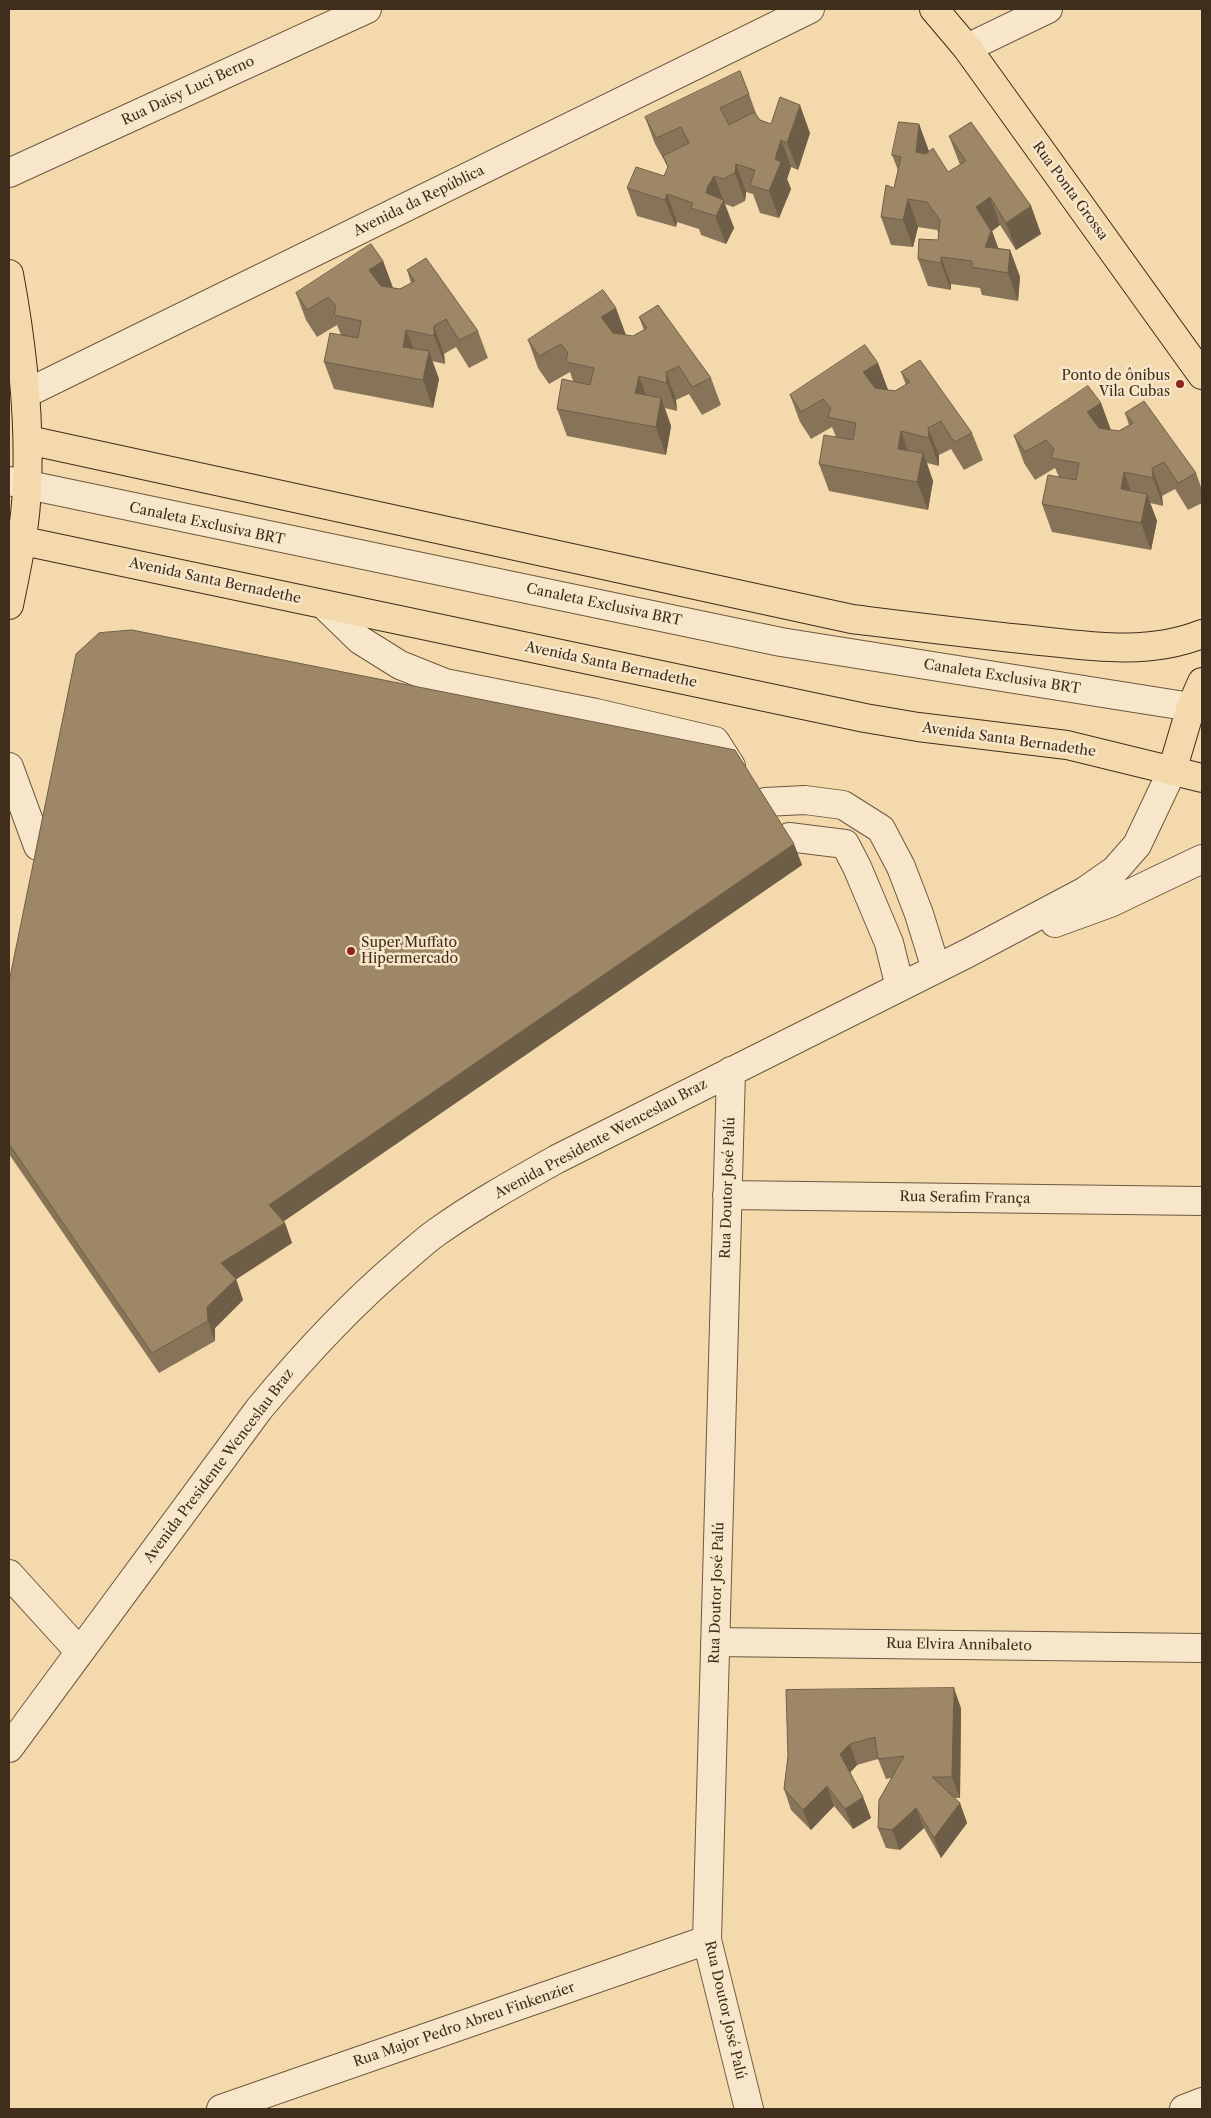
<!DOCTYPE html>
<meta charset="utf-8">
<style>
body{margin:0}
#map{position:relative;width:1211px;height:2118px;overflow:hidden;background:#f3d9ac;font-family:"Libre Caslon Text",serif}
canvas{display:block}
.frame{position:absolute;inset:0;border:10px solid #3f2e1b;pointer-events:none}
</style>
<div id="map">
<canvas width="1211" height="2118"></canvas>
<div class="frame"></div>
</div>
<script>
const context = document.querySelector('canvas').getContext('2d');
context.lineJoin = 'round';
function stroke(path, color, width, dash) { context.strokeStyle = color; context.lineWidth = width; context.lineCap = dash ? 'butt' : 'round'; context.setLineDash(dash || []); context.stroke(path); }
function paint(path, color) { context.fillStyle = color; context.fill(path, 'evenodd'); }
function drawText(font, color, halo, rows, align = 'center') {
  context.font = font + ' "Libre Caslon Text",serif'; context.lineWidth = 5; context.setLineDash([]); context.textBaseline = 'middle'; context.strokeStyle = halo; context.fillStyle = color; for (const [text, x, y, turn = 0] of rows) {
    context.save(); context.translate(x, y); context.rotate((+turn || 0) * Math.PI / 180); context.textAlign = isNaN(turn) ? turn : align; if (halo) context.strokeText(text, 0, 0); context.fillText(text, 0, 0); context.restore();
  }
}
const minor = new Path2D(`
 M967,48L1048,9
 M9,173L367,9
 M27,393L810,9
 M9,481L781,642L1191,707L1202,706
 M324,605L360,640L400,665L445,683L596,713L715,741L731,766
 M9,767L38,846
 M765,802L805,800L843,805L881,829L901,867L919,914L936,969
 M789,837L845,844L857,867L889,943L900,987
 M1055,923L1110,903L1202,859
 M731,1071L707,1940L749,2109
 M727,1195L1202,1201
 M9,1574L79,1651
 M715,1642L1202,1648
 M9,1748L259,1409C303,1356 349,1306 402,1261C413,1252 424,1241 437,1232C475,1205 516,1182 557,1159L968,953L1085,891L1115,870L1137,845L1172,771
 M221,2109L707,1940
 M1184,2109L1202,2102`);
const major = new Path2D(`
 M934,9L967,48L1202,375
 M9,274C22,344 30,414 27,485C26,526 17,566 9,605
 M28,440L852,619C909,626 965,633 1022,639C1083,645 1144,657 1202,634
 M9,538L865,718L918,727L1067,745L1202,778
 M1172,771L1191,707L1202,682`);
const wall = new Path2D(`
 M749,94L757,116L760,120L771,124L810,133L798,170L791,167L787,179L791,189L779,218L760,213L753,194L746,192L745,201L733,207L725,204L734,228L726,244L701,235L699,229L677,222L676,227L637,216L627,188L664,176L668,167L655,144L645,117Z
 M919,124L929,151L948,172L960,165L949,136L1031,206L1041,234L1016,250L1000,225L992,231L998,248L1010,250L1020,277L1018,301L982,295L980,288L951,284V290L928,286L918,259L938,240V232L937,230L918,227L913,247L891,245L881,217L894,188L898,170L892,155Z
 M383,261L393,288L400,289L411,283L407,270L478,331L488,358L469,368L456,347L444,354L445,364L432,361L439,379L433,408L334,389L324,362L341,335L337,325L317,337L306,320L296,293Z
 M639,317L711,378L721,405L702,415L689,394L676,400L677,411L665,408L671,426L666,455L567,436L557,409L573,381L570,372L549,384L538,368L528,340L626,335L633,336L644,330Z
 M878,363L888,390L895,391L906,385L901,372L972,433L983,460L964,470L951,449L939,455V466L927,463L933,481L928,510L829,491L819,464L836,437L832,427L811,439L800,422L790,395Z
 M1101,403L1111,430L1119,431L1129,425L1125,413L1196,473L1202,490V503L1188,510L1175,489L1162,496L1163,506L1150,503L1157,521L1151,550L1052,532L1042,504L1059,477L1055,468L1035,480L1024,463L1014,436Z
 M794,844L802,865L283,1221L285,1223L292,1243L236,1279L243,1300L215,1328V1341L159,1373L9,1154V982Z
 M961,1708L960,1798H954L960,1803L967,1823L941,1858L924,1828L900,1850L886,1848L878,1828L891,1778L886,1779L878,1759L857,1765L850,1772L863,1797L871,1818L853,1829L834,1806L811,1830L791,1810L784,1789L788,1756Z`);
const shadedWall = new Path2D(`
 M800,105L810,133L798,170L787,143Z
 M919,124L929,152L926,180L916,152Z
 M781,140L791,167L787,179L791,189L779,218L769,191L775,159Z
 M736,164L746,192L745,201L735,173Z
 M714,176L734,228L726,244L706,193L708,186Z
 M667,194L677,222L676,227L665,200Z
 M990,197L1000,225L992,231L1002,258L985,247L976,207Z
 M908,199L918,227L913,247L903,220Z
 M1031,206L1041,234L1016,250L1006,223Z
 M1010,250L1020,277L1018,301L1008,273Z
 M941,257L951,284V290L941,263Z
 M383,261L393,288L379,298L369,270Z
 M616,308L626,335L611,345L601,317Z
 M434,326L444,354L445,364L434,336Z
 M406,330L417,357L403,347Z
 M429,351L439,379L433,408L423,380Z
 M878,363L888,390L873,399L863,372Z
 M666,372L676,400L677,411L667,383Z
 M639,376L649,404L635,393Z
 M661,398L671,426L666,455L656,427Z
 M1101,403L1111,431L1097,440L1087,412Z
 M928,428L939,455V466L929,438Z
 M901,431L911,459L898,449Z
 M923,453L933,481L928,510L917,482Z
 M1152,468L1162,496L1163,506L1153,478Z
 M1124,472L1134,500L1121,489Z
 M1147,494L1157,521L1151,550L1141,523Z
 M794,844L802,865L277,1226L269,1205Z
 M285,1223L292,1243L229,1284L221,1263Z
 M236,1279L243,1300L215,1328V1341L208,1321L207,1307Z
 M954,1688L961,1708L960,1798L952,1777Z
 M850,1744L857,1765L848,1775L840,1754Z
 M827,1786L834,1806L811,1830L803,1810Z
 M863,1797L871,1818L853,1829L845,1809Z
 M960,1803L967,1823L941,1858L934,1838Z
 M916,1808L924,1828L900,1850L892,1830Z`);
const building = new Path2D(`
 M740,71L749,94L720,108L729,125L754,112L760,120L771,124L780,97L800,105L787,143L781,140L775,159L781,162L769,191L750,185L755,170L736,164L735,173L723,179L714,176L708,186L706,193L724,200L716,216L691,208L693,203L667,194L665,200L627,188L636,167L664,176L668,167L663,156L689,143L681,127L656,138L645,117Z
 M899,122L919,124L916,152L926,154L933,148L948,172L966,161L949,136L971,122L1031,206L1006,223L990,197L976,207L991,231L985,247L1010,250L1008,273L972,267V261L941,257V263L918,259L919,239L938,240L940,220L927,202L908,199L903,220L881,217L886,185L894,188L901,157L892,155Z
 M371,244L383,261L369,270L381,286L400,289L415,281L407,270L426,258L478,331L459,340L446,319L434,326V336L406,330L403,347L429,351L423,380L324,362L330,333L358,338L361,321L334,315L336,306L328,297L307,310L296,293Z
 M603,290L616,308L601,317L613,333L633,336L647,328L639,317L658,305L711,378L692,387L679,366L666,372L667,383L639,376L635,393L661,398L656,427L557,409L562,379L590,385L594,368L566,362L568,353L561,344L539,356L528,340Z
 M865,345L878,363L863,372L875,388L895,391L910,382L901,372L920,360L972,433L954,442L941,421L928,428L929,438L901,431L898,449L923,453L917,482L819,464L824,435L853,440L856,423L828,417L831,408L823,399L801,412L790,395Z
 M1088,386L1101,403L1087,412L1099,428L1119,431L1133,423L1125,413L1144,401L1196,473L1178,483L1164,462L1152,468L1153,478L1124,472L1121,489L1147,494L1141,523L1042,504L1048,475L1076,480L1079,463L1051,458L1054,449L1046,440L1025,452L1014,436Z
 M132,630L735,750L794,844L269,1205L285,1223L221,1263L236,1279L207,1307L208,1321L152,1353L9,1144V982L76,654L99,633Z
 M954,1688L952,1777H932L960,1803L934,1838L916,1808L892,1830L878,1828L879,1800L904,1756L878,1759L875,1737L850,1744L840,1754L863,1797L845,1809L827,1786L803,1810L784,1789L788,1756L786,1690Z`);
const markers = [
 [1180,384,5,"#8f2418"],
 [351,951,5,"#8f2418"]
];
const streetNames = [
 ["Rua Daisy Luci Berno",188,91,-25],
 ["Rua Ponta Grossa",1070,191,54],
 ["Avenida da República",419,201,-26],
 ["Canaleta Exclusiva BRT",207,524,12],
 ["Avenida Santa Bernadethe",215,581,12],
 ["Canaleta Exclusiva BRT",604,605,12],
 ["Avenida Santa Bernadethe",611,665,12],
 ["Canaleta Exclusiva BRT",1002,677,9],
 ["Avenida Santa Bernadethe",1009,740,8],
 ["Avenida Presidente Wenceslau Braz",601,1139,-28],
 ["Rua Doutor José Palú",728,1188,-88],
 ["Rua Serafim França",965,1198,1],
 ["Avenida Presidente Wenceslau Braz",219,1466,-53],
 ["Rua Doutor José Palú",717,1593,-88],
 ["Rua Elvira Annibaleto",959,1645,1],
 ["Rua Doutor José Palú",725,2010,77],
 ["Rua Major Pedro Abreu Finkenzier",464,2025,-19]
];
const poiNames = [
 ["Ponto de ônibus",1170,376],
 ["Vila Cubas",1170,392],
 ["Super Muffato",361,943,"left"],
 ["Hipermercado",361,959,"left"]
];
stroke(minor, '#6c593f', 30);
stroke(major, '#3f2e1b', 30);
stroke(minor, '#f7e6c9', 28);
stroke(major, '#f3d9ac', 28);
paint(wall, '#877458');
paint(shadedWall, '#6e5e47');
paint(building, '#9d8766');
stroke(building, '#6e5e47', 1);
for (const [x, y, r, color] of markers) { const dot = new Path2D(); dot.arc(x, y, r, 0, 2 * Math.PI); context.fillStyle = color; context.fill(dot); stroke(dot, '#f7e6c9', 2); }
drawText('14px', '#3f2e1b', '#f7e6c9', streetNames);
drawText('14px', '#3f2e1b', '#f7e6c9', poiNames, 'right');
</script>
